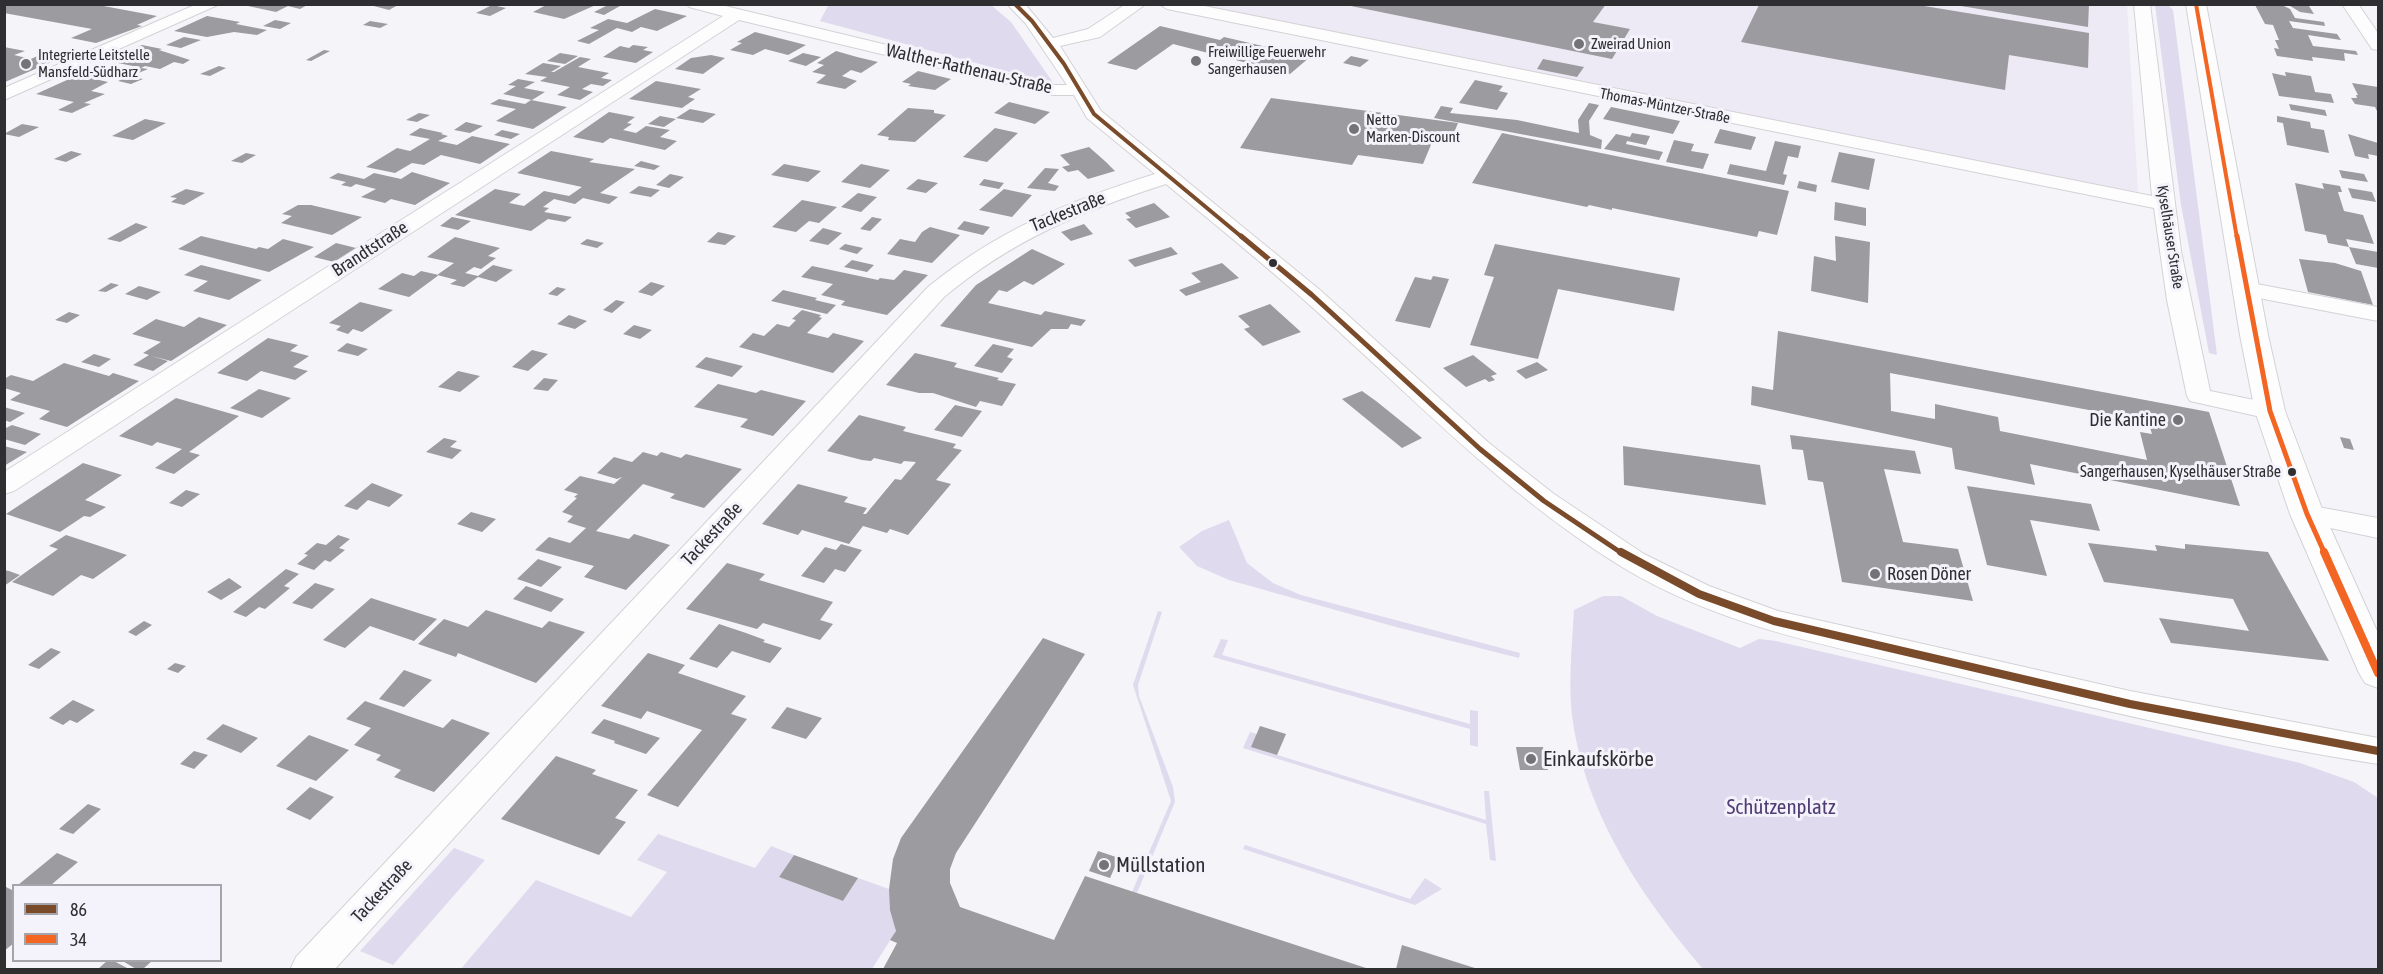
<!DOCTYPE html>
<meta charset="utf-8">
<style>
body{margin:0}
#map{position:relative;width:2383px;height:974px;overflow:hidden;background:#f5f4f9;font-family:"Asap Condensed",sans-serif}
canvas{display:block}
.frame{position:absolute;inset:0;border:6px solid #2f2e31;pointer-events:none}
.legend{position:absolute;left:12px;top:884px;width:210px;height:78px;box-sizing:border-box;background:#f4f2fb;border:2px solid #a5a4aa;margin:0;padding:8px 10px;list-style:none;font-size:18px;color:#2f2e31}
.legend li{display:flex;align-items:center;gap:12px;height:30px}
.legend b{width:30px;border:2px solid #a5a4aa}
</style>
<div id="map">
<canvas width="2383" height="974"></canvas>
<div class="frame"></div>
<ul class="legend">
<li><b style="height:8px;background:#7a4b2a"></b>86</li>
<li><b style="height:8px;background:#f26522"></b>34</li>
</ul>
</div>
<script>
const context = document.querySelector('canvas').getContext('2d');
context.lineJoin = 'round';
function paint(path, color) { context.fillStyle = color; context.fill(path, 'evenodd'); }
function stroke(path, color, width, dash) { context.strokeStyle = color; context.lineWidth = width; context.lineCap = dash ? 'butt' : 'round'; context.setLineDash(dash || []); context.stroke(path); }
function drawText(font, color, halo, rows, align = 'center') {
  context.font = font + ' "Asap Condensed",sans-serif'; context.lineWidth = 6; context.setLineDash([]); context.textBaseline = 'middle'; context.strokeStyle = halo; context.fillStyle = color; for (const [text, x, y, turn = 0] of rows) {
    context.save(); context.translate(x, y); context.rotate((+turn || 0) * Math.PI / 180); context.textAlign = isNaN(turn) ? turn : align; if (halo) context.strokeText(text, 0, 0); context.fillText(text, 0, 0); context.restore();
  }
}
const built = new Path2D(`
 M1198,5H2127L2138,192L1643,98Z`);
const green = new Path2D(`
 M829,4L991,5L1011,22L1054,84L820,21Z
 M2155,5H2168L2173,10L2217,355L2209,353L2181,205Z
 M1229,520L1247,563L1273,583L1301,595L1520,653L1519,658L1396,627L1229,580L1197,566L1179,547L1202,531Z
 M1603,596H1621L1657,616L1740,648L1759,639L1776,641L2300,763L2354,782L2378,798V969H1703C1644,900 1590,821 1574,729C1567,690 1572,649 1574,610Z
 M1158,611L1162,612L1138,685L1139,696L1173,787L1175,802L1137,893L1132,892L1171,801L1133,685Z
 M1221,639L1228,640L1222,655L1470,724V710L1478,711V747L1470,745V729L1213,657Z
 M1250,732L1257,734L1252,747L1486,820L1484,791H1489L1496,861L1490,860L1486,824L1243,748Z
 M658,834L755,868L771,846L794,855L779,877L843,901L858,878L889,889L896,931L872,969L460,970L536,880L631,917L667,872L637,860Z
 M1245,845L1410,899L1425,878L1442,889L1415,905L1243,849Z
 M454,848L485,860L393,965L360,951Z`);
const building = new Path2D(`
 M4,4H93L157,16L137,25L142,26L96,43L71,38L92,29L4,13Z
 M252,4H309L300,9L288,6L276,12L248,6Z
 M366,4H400L389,10Z
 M548,4H598L564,19L533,12Z
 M610,4L620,6L604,15L594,12Z
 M1341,4H1606L1593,22L1630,29L1612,59Z
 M1961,4H2089L2088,27L1961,6Z
 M2287,4L2309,6L2314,14L2300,12Z
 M492,5L506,8L490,16L476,13Z
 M1759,5H1918L2089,33L2088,68L2009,55L2005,90L1741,42Z
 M2255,5L2284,6L2290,9L2295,18L2324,22L2325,26L2289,21L2293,28L2337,34L2341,40L2308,35L2313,46L2356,51L2358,55L2344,53L2345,61L2312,57L2313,61L2277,56L2274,48L2279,49L2275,40H2279L2273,25L2265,24Z
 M655,9L687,16L657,31L641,27L632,32L617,28L589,44L577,41L599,30L590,28L608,19L627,23Z
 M207,16L240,22L236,24L267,30L257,35L234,32L207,37L174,31Z
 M275,20L291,23L280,29L263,26Z
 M370,21L388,24L380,28L363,25Z
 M1160,26L1220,40L1224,37L1310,57L1290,74L1173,44L1136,70L1107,63Z
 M755,32L806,45L788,55L765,49L753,55L730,50L742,43L737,42Z
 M184,37L201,40L181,48L166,45Z
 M142,45L162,49L159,50L190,60L183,64L174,62L160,69L145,66L141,68L148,69L134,75L119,72L133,66L108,61Z
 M633,45L648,47L643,50L653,52L636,63L603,57L620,46L629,48Z
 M4,47L25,51L14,55L31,59L50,50L70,54L5,82Z
 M324,50L330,51L311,61L306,60Z
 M836,51L857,57L878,62L861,73L851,70L842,76L857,81L845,89L816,83L826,75L812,72L824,65L817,63Z
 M560,53L578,56L565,64L547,61Z
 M803,53L821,57L806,66L788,61Z
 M711,55L725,58L703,74L675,69L691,58Z
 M1351,56L1369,60L1360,67L1343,63Z
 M580,57L591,59L578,67L609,73L601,78L612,80L603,86L591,84L582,89L593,92L580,100L557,95L570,87L540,81L547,77L525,74L543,63L561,66L551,72H554Z
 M1543,59L1584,67L1577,77L1537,69Z
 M219,66L226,68L210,76L200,74Z
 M918,71L951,79L935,90L908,86L911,84L902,82Z
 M2285,72L2311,76L2315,92L2331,94L2334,103L2279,96L2272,73L2286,76Z
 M78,75L108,82L91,91L105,94L84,103L91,104L72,113L58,110L74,102L36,94Z
 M129,76L143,79L131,84L118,81Z
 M518,79L535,82L524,88L545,92L532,100L503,94L516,86L508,85Z
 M1475,80L1503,86L1499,91L1508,93L1497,110L1459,103Z
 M656,81L701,89L688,97L695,99L682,108L629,99Z
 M2352,83L2378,87V113L2375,107L2355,104L2351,98H2357L2356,95H2358Z
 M1271,98L1458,123L1452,138L1435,135L1423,164L1358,155L1352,165L1240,148Z
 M499,99L525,104L531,100L567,107L533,129L496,121L516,109L490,104Z
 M1009,102L1050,112L1035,124L994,113Z
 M1589,103L1599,105L1589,121L1590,135L1602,140L1601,149L1434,118L1441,106L1453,108L1450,113L1517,120L1579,133L1578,120Z
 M2289,104L2325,110L2327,116L2291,110Z
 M1611,107L1680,121L1673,134L1603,119Z
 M908,108L934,110V113L946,115L915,142L888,140L889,137L877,135Z
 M690,109L716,114L703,123L676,118Z
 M609,112L635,117L627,123L632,124L623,130L636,133L646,126L670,130L660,137L677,141L665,150L610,138L603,143L573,137Z
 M419,113L430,115L417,122L406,120Z
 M660,116L676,119L664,127L648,124Z
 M2277,116L2310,122L2311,128L2324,130L2329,153L2287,145L2283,123L2277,122Z
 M145,119L166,123L133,140L112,136Z
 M466,122L483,126L470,133L454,130Z
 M22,124L39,127L19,137L4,134Z
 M420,128L443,133L441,134L448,136L438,141L457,145L472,136L510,144L480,164L441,155L424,165L412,163L395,173L366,167L397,148L410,151L430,139L409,135Z
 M995,128L1018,133L987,162L963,157Z
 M1720,129L1756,137L1751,150L1714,143Z
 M502,130L520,134L511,139L494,135Z
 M1502,133L1789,191L1777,235L1759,231L1757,237L1612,208V210L1589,205L1587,207L1472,183Z
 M1632,133L1650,136L1646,145L1627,141L1626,144L1663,152L1659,160L1604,149L1616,134L1630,137Z
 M2348,134L2378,143V156L2368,154L2369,159L2355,156Z
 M1674,140L1694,144L1691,151L1709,154L1703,169L1666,162Z
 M1775,141L1801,146L1798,158L1788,156L1783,174L1787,175L1784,185L1727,174L1730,164L1766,171Z
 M1089,147L1106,162L1115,171L1088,179L1078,170L1068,172L1062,167L1070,165L1060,155Z
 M71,151L82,154L66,162L54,159Z
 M551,151L594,159L589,162L635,169L600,193L618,197L609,204L583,198L575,204L554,199L543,207L549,208L544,212L572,217L565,222L548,219L531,231L455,215L495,189L521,194L509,203L524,206L544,191L569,196L582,187L517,173Z
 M1839,152L1875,159L1869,190L1831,182Z
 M246,153L256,155L242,163L231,161Z
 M641,161L660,166L654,170L634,166Z
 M784,164L821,171L808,182L771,175Z
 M861,164L890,170L870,188L841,182Z
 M1045,168L1059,169L1048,183L1059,186L1055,191L1027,188Z
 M2339,170L2364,174L2368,182L2342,178Z
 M412,172L450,183L415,205L391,199L385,203L361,197L376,189L356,184L351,187L341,185L346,182L329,178L338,173L364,179L374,173L401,179Z
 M670,174L684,177L669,188L656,185Z
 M918,179L938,183L926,193L906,189Z
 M984,179L1004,183L999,189L979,185Z
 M1799,181L1817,185L1816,192L1797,188Z
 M2295,183L2324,189L2322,183L2340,186L2342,192H2338L2344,211L2363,215L2374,244L2346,239L2349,247L2328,243L2326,235L2305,231Z
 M639,186L660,190L651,197L629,193Z
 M2348,188L2372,192L2376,202L2352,198Z
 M186,189L205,193L184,205L171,202L177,198L170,197Z
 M1004,189L1032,195L1012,217L979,210Z
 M858,193L877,197L861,212L841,207Z
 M802,200L837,207L819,223L809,221L796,232L772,227Z
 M1835,202L1866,208V226L1834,220Z
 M1154,203L1170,217L1136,228L1126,219L1131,218L1125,213Z
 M298,205H311L362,217L332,235L281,223L292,216L282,214Z
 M452,217L471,221L458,230L440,226Z
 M872,217L882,219L870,231L860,229Z
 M964,221L990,227L983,235L957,229Z
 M136,223L148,227L120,242L107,239Z
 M1084,224L1093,234L1071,241L1061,232Z
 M930,227L960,235L932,263L887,254L900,239L915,242L922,232Z
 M823,228L842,233L828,245L809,241Z
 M718,232L736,236L725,245L707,242Z
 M201,236L256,249L259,247L268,249L283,239L314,247L269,272L178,249Z
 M1835,236L1870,242L1868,303L1811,291L1814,256L1836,261Z
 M455,237L500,248L488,256L496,258L481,269L474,267L465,273L478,276L493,265L513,270L496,282L478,277L464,287L450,284L457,280L437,275L454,263L427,257Z
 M587,239L604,243L597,248L580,244Z
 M336,243L356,248L334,262L314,257Z
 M845,244L863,248L857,254L839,249Z
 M1495,244L1680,278L1674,311L1558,289L1538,359L1470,345L1494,277L1484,275Z
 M1171,247L1178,254L1135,267L1128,260Z
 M2349,247L2378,252V268L2356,264Z
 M1032,249L1065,264L1033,285L1024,281L1007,292L999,290L988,303L1041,315L1045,311L1086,320L1081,326L1071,324L1068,329H1051L1032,347L940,326L976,285Z
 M2299,259L2335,263L2361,271L2373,305L2308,292Z
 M852,260L874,265L867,272L844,267Z
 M1222,263L1239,278L1186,296L1179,290L1201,282L1191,273Z
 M201,265L262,280L229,300L193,291L208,281L184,275Z
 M812,266L878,280L880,278L894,280L904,270L928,275L887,315L841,305L845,301L821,295L833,284L801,277Z
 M421,271L439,275L409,297L378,289L402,273L414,276Z
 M1433,276L1449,279L1430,328L1395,321L1415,277L1431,280Z
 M651,282L665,286L652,296L638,292Z
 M111,283L119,285L106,292L98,291Z
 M139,286L161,292L147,300L125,294Z
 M557,287L566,289L557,296L548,294Z
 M783,290L817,298L815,300L836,305L827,314L771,301Z
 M616,300L625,302L612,313L603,310Z
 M360,302L393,310L362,332L353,329L348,334L336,330L341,326L329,323Z
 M1270,304L1301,332L1263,346L1244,329L1250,327L1238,316Z
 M802,310L821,315L819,317L822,318L807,333L828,338L833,333L864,341L833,373L739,347L753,333L764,336L777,324L789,327L796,320L792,319Z
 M69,312L80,315L67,323L55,320Z
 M569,315L587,321L575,329L557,324Z
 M199,317L227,325L171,361L151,356L168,361L153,371L133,365L149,355L143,353L161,342L132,334L156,319L184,327Z
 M634,325L652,330L640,339L623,334Z
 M1778,331L2209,412L2240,506L2030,464L2035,485L1955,469L1952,448L1751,405L1752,386L1773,390ZM1890,373L2148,421L2152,434L2140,432L2147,460L2000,431L1998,417L1935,404V419L1891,411Z
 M268,338L298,345L290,351L309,356L293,367L308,371L295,380L261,371L247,381L217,373Z
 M347,343L368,349L358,356L337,351Z
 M993,344L1014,349L1007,357L1013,359L1002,373L974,366Z
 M532,350L548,354L528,371L512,367Z
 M915,353L957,363L954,367L999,378L997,380L1016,384L1002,406L980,401L976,407L933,393H919L886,385Z
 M94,354L111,359L99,367L81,362Z
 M1473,355L1497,374L1491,376L1495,380L1489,382L1485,379L1466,387L1443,368Z
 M706,357L743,366L732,377L695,367Z
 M1537,362L1548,370L1526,379L1516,371Z
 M64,363L109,376L113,373L139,381L67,427L39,419L50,411L10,400L21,393L4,388V379L11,375L33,381Z
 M458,371L480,376L460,392L438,387Z
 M544,378L558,380L548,391L533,389Z
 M718,384L756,393L761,390L806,401L773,436L740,427L748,419L694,407Z
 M259,389L291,398L262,418L230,408Z
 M1362,391L1376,401L1422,438L1402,448L1342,399Z
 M176,398L239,416L189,452L200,455L174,474L155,468L182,449L157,442L152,446L119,436Z
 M955,405L982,411L962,437L934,430Z
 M4,407L25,413L10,422L4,420Z
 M859,415L906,427L903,431L956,444L953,448L962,450L936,480L951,484L908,535L890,529L887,533L863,526L849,544L802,530L798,535L762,524L798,484L848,497L844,502L867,508L863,514H866L895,479L901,480L916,462L904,461L901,464L874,458L871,461L862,460L827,451Z
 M12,425L41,434L25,445L4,439V429Z
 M1790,435L1915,451L1921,474L1884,469L1903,542L1958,549L1973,601L1842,582L1823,482L1808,480L1803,450L1792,449Z
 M2340,437L2350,439L2354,450L2344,448Z
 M444,438L457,441L450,447L462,450L452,459L426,452Z
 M4,446L27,452L4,466Z
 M1623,446L1760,465L1766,505L1624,485Z
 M643,452L657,456L661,452L681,458L686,454L742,469L704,508L670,498L675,494L643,484L596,531L629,539L634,534L670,545L626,590L584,577L594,566L535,550L549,537L570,543L586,528L567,522L573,516L562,512L577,498L574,497L578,494L564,490L580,476L614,484L622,477L617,479L597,473L614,457L632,462Z
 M83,463L122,475L85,500L106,507L90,517L84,516L60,532L6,514Z
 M372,483L403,495L389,507L368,500L357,510L344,506Z
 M1967,486L2091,504L2100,531L2030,520L2047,576L1987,565Z
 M186,490L200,494L182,507L169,503Z
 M471,512L496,519L482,532L457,524Z
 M66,535L127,555L93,579L81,575L53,596L12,582L58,549L49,546Z
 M338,535L350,539L339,548L345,550L330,562L325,560L314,570L297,564L308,555L304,554L317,543L326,545Z
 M2088,543L2157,551L2155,545L2185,549V544L2268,552L2329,661L2171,643L2159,618L2249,631L2233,599L2104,582Z
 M841,544L862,550L845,572L835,569L824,583L801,576L825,547L836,550Z
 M538,559L562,567L541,587L517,579Z
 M727,563L765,574L759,580L833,602L820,620L833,624L820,640L763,623L757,629L686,609Z
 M286,569L299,574L284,586L290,588L265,609L259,607L246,617L233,612Z
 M4,570L9,571L20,575L4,586Z
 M229,578L242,587L221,600L207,592Z
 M315,583L335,589L312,609L292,603Z
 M526,586L564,599L551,612L513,599Z
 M371,598L437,619L414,641L370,626L345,648L323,640Z
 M486,610L542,628L549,621L585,632L536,683L458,653L456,657L418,644L444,619L468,627Z
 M144,621L152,625L136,636L128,632Z
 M719,624L746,633L765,640L763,642L782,648L770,663L732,651L717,668L689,659Z
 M1043,638L1085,654L956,853L950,869V883L960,907L1054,940L1085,876L1369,969H883L897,943L890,940L896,931L890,910L889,889L893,859L901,838Z
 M51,648L61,652L39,669L28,665Z
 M648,653L685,665L678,673L746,696L731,714L747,719L678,807L647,795L702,730L647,711L641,719L601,706Z
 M175,663L186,666L178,673L167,669Z
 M404,670L432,680L404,707L379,699Z
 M73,700L95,710L77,723L70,720L63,725L49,718Z
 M365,701L443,728L452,719L490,733L434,792L394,777L401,770L376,760L381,755L354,745L371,728L346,719Z
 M787,707L822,718L806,739L771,728Z
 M604,719L628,727L660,738L646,754L614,743L615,741L591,733Z
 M223,724L258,738L241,753L206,739Z
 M1260,726L1286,734L1277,755L1251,747Z
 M309,735L349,750L316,781L276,766Z
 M1516,747H1543L1548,770H1520Z
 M194,751L208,755L194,769L180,764Z
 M556,756L596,770L592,774L638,790L615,818L626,822L599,855L501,819Z
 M310,787L334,797L310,820L286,809Z
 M88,804L101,809L73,834L59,829Z
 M1098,851L1119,858L1110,878L1089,871Z
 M57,853L78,862L51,885H18Z
 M794,855L858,878L843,901L779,877Z
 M4,886L14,891V943L4,951Z
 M1402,945L1478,969H1396Z
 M108,960H112L129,969H98Z
 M121,960H153L143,969H136Z`);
const street = new Path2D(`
 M197,4H220L4,100V88Z
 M687,4H717L1053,85H1067L1026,24L1007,4H1025L1053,38L1088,29L1126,4H1146L1100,37L1060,46L1101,111L1320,290L1489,443L1554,494L1644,554L1709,586L1778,611L2130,691L2378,738V764C2235,742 2092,708 1951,674C1839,648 1722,628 1622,567C1503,494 1408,392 1304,300C1259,260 1212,222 1166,184C1082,211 1012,240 944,297L334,970H290L296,957L928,287C998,230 1069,201 1155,174L1087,118L1074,95H1053L739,20L14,491L4,494V472L723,16L689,7Z
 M1159,4H1194L2152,196L2134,4H2150L2181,251L2210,391L2279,405L2283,411L2279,417L2270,419L2190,401L2187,396L2167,300L2154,208L1167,9Z
 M2342,4H2358L2378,33V50L2372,49Z
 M2246,282L2378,307V321L2238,294L2235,289L2238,284Z
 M2307,505L2378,518V538L2297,521L2293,514L2297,507Z`);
const secondary = new Path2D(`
 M2186,4H2206L2268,335L2285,411L2324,514L2378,633V688L2365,683L2359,673L2290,514L2255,411L2240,335Z`);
const bus1Far2 = new Path2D(`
 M1015,4L1032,21L1064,64L1094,114L1243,238`);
const bus1Far1 = new Path2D(`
 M1241,236L1312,295L1480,449L1544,501L1623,554`);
const bus1 = new Path2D(`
 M1621,552L1699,594L1774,621L2130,704L2378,751`);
const bus2Far2 = new Path2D(`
 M2196,4L2237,238`);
const bus2Far1 = new Path2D(`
 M2237,236L2270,411L2307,514L2325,554`);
const bus2 = new Path2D(`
 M2324,552L2378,673`);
const markers = [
 [1579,44,6,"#747377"],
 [1196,61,6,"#747377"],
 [26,64,6,"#747377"],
 [1354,129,6,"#747377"],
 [1273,263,5,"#2f2e31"],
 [2178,420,6,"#747377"],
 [2292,472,5,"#2f2e31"],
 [1875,574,6,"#747377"],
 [1531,759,6,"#747377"],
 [1104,865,6,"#747377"]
];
const farPoinames = [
 ["Zweirad Union",1591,44],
 ["Freiwillige Feuerwehr",1208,52],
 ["Sangerhausen",1208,69],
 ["Integrierte Leitstelle",38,55],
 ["Mansfeld-Südharz",38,72],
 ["Netto",1366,120],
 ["Marken-Discount",1366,137]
];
const farStreetnames = [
 ["Thomas-Müntzer-Straße",1665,106,11],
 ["Kyselhäuser Straße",2170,237,81]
];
const busNames = [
 ["Sangerhausen, Kyselhäuser Straße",2281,472]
];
const streetNames = [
 ["Walther-Rathenau-Straße",969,69,13],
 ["Tackestraße",1068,212,-22],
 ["Brandtstraße",370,249,-33],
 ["Tackestraße",712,534,-47],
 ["Tackestraße",382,891,-47]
];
const poiNames = [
 ["Die Kantine",2166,420],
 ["Rosen Döner",1887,574,"left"]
];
const nearPoinames = [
 ["Einkaufskörbe",1543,759],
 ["Müllstation",1116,865]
];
const nearParknames = [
 ["Schützenplatz",1781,807]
];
paint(built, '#ede9f5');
paint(green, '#dfdaed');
paint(building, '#9c9b9f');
stroke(street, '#d3d2d6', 2);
stroke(secondary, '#d3d2d6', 2);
paint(street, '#fefdfe');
paint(secondary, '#fefdfe');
stroke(bus1Far2, '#7a4b2a', 4);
stroke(bus1Far1, '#7a4b2a', 5);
stroke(bus1, '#7a4b2a', 8);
stroke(bus2Far2, '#f26522', 4);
stroke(bus2Far1, '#f26522', 5);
stroke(bus2, '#f26522', 8);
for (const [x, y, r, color] of markers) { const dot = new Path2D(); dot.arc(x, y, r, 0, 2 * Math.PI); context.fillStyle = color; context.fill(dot); stroke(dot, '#f4f2fb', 2); }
drawText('15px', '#2f2e31', '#f4f2fb', farPoinames, 'left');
drawText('15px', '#2f2e31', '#f4f2fb', farStreetnames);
drawText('16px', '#2f2e31', '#f4f2fb', busNames, 'right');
drawText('18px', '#2f2e31', '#f4f2fb', streetNames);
drawText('18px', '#2f2e31', '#f4f2fb', poiNames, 'right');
drawText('21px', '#2f2e31', '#f4f2fb', nearPoinames, 'left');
drawText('21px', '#503d74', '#f4f2fb', nearParknames);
</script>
